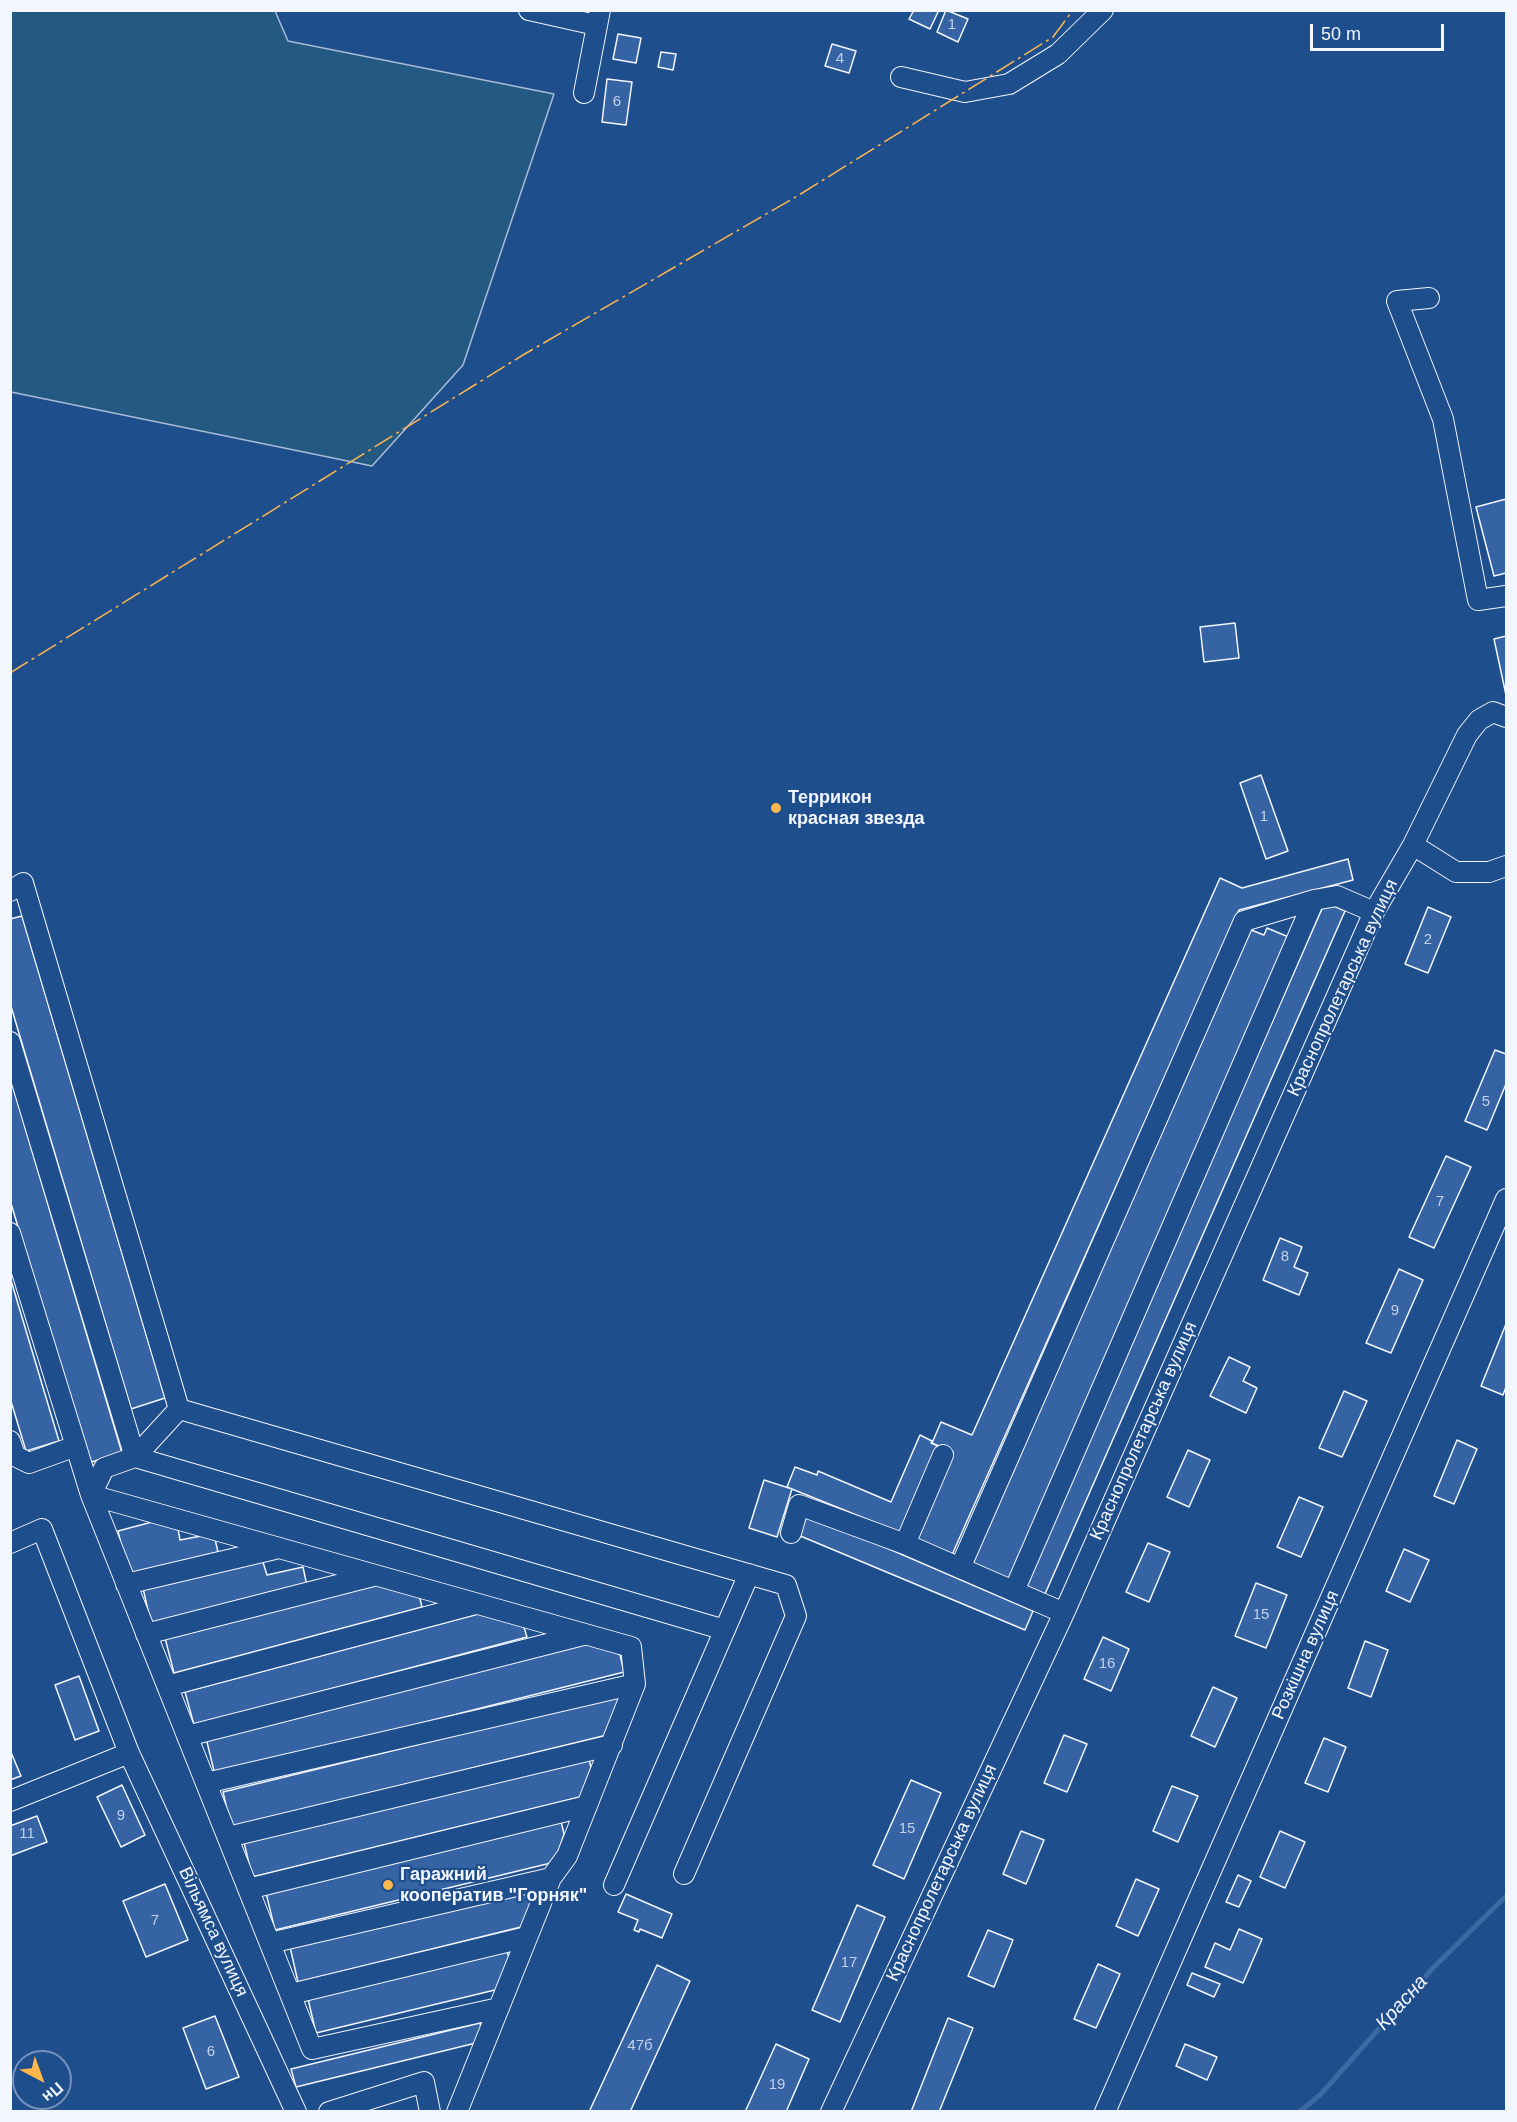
<!DOCTYPE html>
<meta charset="utf-8">
<style>
body{margin:0}
#map{position:relative;width:1517px;height:2122px;overflow:hidden;background:#1f4e8c;font-family:Arial,sans-serif}
canvas{display:block}
.frame{position:absolute;inset:0;border:12px solid #f2f6ff;pointer-events:none}
.north{position:absolute;left:12px;top:2050px;width:60px;height:60px;box-sizing:border-box;background:#1f4e8c;border:2px solid #7391ba;border-radius:50%;rotate:139deg;font-size:16px;font-weight:700;line-height:24px;text-align:center;color:#f2f6ff}
.north::after{content:'';display:block;margin:auto;width:21px;height:27px;background:#ffb74d;clip-path:polygon(50% 0,100% 100%,50% 72%,0 100%)}
.scale{position:absolute;left:1310px;top:24px;width:134px;height:27px;box-sizing:border-box;border:3px solid #f2f6ff;border-top:0;padding-left:8px;font-size:18px;line-height:21px;white-space:nowrap;color:#f2f6ff;-webkit-text-stroke:4px #1f4e8c;paint-order:stroke}
</style>
<div id="map">
<canvas width="1517" height="2122"></canvas>
<div class="frame"></div>
<div class="north">Пн</div>
<div class="scale">50 m</div>
</div>
<script>
const context = document.querySelector('canvas').getContext('2d');
context.lineJoin = 'round';
function paint(path, color) { context.fillStyle = color; context.fill(path, 'evenodd'); }
function stroke(path, color, width, dash) { context.strokeStyle = color; context.lineWidth = width; context.lineCap = dash ? 'butt' : 'round'; context.setLineDash(dash || []); context.stroke(path); }
function drawText(font, color, halo, rows, align = 'center') {
  context.font = font + ' Arial,sans-serif'; context.lineWidth = 4.5; context.setLineDash([]); context.textBaseline = 'middle'; context.strokeStyle = halo; context.fillStyle = color; for (const [text, x, y, turn = 0] of rows) {
    context.save(); context.translate(x, y); context.rotate((+turn || 0) * Math.PI / 180); context.textAlign = isNaN(turn) ? turn : align; if (halo) context.strokeText(text, 0, 0); context.fillText(text, 0, 0); context.restore();
  }
}
const green = new Path2D(`
 M11,10L275,11L288,41L554,94L463,365L372,466L11,392Z`);
const stream = new Path2D(`
 M1299,2112L1320,2095L1433,1968L1506,1896`);
const building = new Path2D(`
 M914,10H939L930,29L909,19Z
 M946,10L968,19L958,42L937,32Z
 M618,34L641,38L636,63L613,59Z
 M832,44L856,51L849,73L825,66Z
 M661,52L676,54L673,70L658,67Z
 M607,79L632,82L626,125L602,122Z
 M1506,499V573L1494,576L1476,507Z
 M1235,623L1239,658L1204,662L1200,627Z
 M1506,636V695L1494,639Z
 M1261,775L1288,851L1266,859L1240,783Z
 M1348,859L1353,880L1239,910L951,1557L914,1541L953,1452L932,1443L941,1422L972,1435L1220,878L1242,888Z
 M1325,902L1345,911L1045,1594L1024,1585Z
 M1428,907L1451,917L1428,973L1405,964Z
 M22,916L165,1398L131,1409L10,1003V919Z
 M1267,928L1291,938L1009,1580L972,1564L1251,930L1264,935Z
 M1495,1050L1506,1054V1084L1487,1130L1465,1121Z
 M10,1077L122,1453L88,1463L10,1200Z
 M1446,1156L1471,1167L1434,1248L1409,1237Z
 M1280,1238L1302,1247L1294,1267L1308,1273L1299,1295L1263,1280Z
 M1399,1269L1423,1280L1391,1353L1366,1343Z
 M10,1277L59,1441L26,1451L10,1398Z
 M1506,1324V1387L1503,1395L1481,1386Z
 M1229,1357L1250,1367L1243,1381L1257,1388L1246,1413L1210,1396Z
 M1344,1391L1367,1401L1342,1457L1319,1448Z
 M920,1435L932,1441L931,1443L938,1446L901,1533L787,1487L795,1467L817,1475L818,1471L891,1502Z
 M1457,1440L1477,1449L1454,1504L1434,1496Z
 M1188,1450L1210,1460L1189,1507L1167,1497Z
 M764,1480L792,1489L777,1537L749,1528Z
 M1299,1497L1323,1507L1301,1557L1277,1547Z
 M808,1514L1033,1611L1025,1630L798,1535Z
 M152,1522L178,1529L180,1540L201,1536L215,1539L218,1552L128,1574L118,1531Z
 M1148,1543L1170,1552L1149,1602L1126,1592Z
 M1404,1549L1429,1560L1410,1602L1386,1591Z
 M262,1559L267,1575L303,1567L307,1586L151,1624L143,1588Z
 M378,1582L419,1595L422,1607L174,1673L165,1638Z
 M1256,1583L1287,1595L1266,1648L1235,1636Z
 M482,1613L523,1624L527,1637L194,1725L185,1692Z
 M1103,1637L1129,1649L1111,1691L1084,1679Z
 M596,1640L620,1655L624,1672L215,1775L206,1738Z
 M1365,1641L1388,1650L1371,1697L1348,1688Z
 M79,1676L99,1731L75,1740L55,1685Z
 M1213,1687L1237,1698L1215,1747L1191,1736Z
 M617,1696L620,1706L611,1734L231,1827L223,1792Z
 M1064,1735L1087,1744L1067,1792L1044,1783Z
 M1324,1738L1346,1747L1328,1792L1305,1783Z
 M10,1750L21,1776L10,1780Z
 M589,1758L591,1768L580,1797L252,1877L244,1842Z
 M911,1780L941,1793L904,1879L873,1865Z
 M122,1785L145,1835L121,1847L97,1797Z
 M1172,1786L1198,1796L1178,1842L1153,1831Z
 M37,1816L47,1842L10,1856V1826Z
 M561,1821L564,1834L555,1862L275,1930L266,1893Z
 M1021,1831L1044,1840L1026,1884L1003,1874Z
 M1280,1831L1305,1842L1285,1888L1260,1877Z
 M1238,1875L1251,1881L1239,1907L1226,1902Z
 M1136,1879L1159,1889L1138,1936L1116,1926Z
 M165,1884L188,1940L146,1957L123,1901Z
 M529,1889L533,1905L525,1926L298,1982L290,1947Z
 M626,1894L672,1914L662,1938L640,1929L639,1932L634,1930L638,1920L618,1912Z
 M857,1905L885,1917L840,2022L812,2010Z
 M1239,1929L1262,1939L1243,1983L1205,1967L1215,1943L1230,1950Z
 M988,1930L1013,1940L994,1987L968,1976Z
 M507,1950L509,1959L499,1989L316,2033L308,1999Z
 M1098,1964L1120,1974L1096,2028L1074,2019Z
 M657,1965L690,1981L630,2112H589Z
 M1192,1973L1220,1984L1214,1997L1187,1985Z
 M215,2016L239,2077L206,2089L183,2028Z
 M948,2018L973,2028L939,2112H911Z
 M480,2023L484,2041L296,2087L291,2069Z
 M776,2044L809,2059L786,2112H745Z
 M1185,2044L1217,2057L1207,2080L1176,2066Z`);
const minor = new Path2D(`
 M529,10L596,25
 M901,77L965,92L1009,84L1058,54L1103,10
 M584,93L600,10
 M1429,298L1397,301L1443,419L1478,600L1506,596
 M1413,845L1467,735L1479,720L1493,712L1506,717
 M10,891L23,883L179,1409
 M10,1042L135,1457L179,1409L786,1585L796,1616L684,1874
 M10,1233L91,1495L312,2049L499,2008
 M10,1441L15,1456L29,1463L76,1446
 M791,1533L799,1505L905,1544L1064,1613
 M10,1543L42,1529L129,1753L296,2112
 M905,1544L943,1455
 M960,1568L1244,921L1314,900L1337,896L1374,912
 M126,1584L275,1549
 M1014,1591L1314,900
 M146,1634L373,1576
 M167,1686L475,1604
 M187,1736L583,1635
 M206,1783L635,1684
 M10,1801L129,1753
 M228,1837L612,1745
 M614,1885L749,1574
 M248,1889L587,1806
 M270,1943L551,1878
 M291,1994L527,1937
 M329,2112L424,2082L430,2112
 M457,2112L551,1878L567,1856L635,1684L631,1647L91,1495L104,1468L135,1457L725,1630
 M831,2112L1064,1613L1374,912L1413,845L1456,872H1489L1506,866
 M1105,2112L1506,1199`);
const power = new Path2D(`
 M10,673L523,355L799,195L1053,37L1073,10`);
const markers = [
 [776,808,6,"#ffb74d"],
 [388,1885,6,"#ffb74d"]
];
const numberNames = [
 ["1",952,25],
 ["4",840,59],
 ["6",617,102],
 ["1",1264,817],
 ["2",1428,940],
 ["5",1486,1102],
 ["7",1440,1202],
 ["8",1285,1257],
 ["9",1395,1311],
 ["15",1261,1615],
 ["16",1107,1664],
 ["9",121,1816],
 ["15",907,1829],
 ["11",27,1834],
 ["7",155,1921],
 ["17",849,1963],
 ["47б",640,2046],
 ["6",211,2052],
 ["19",777,2085]
];
const poiNames = [
 ["Террикон",788,798],
 ["красная звезда",788,819],
 ["Гаражний",400,1875],
 ["кооператив \"Горняк\"",400,1896]
];
const streetNames = [
 ["Краснопролетарська вулиця",1343,988,-65],
 ["Краснопролетарська вулиця",1144,1431,-66],
 ["Розкішна вулиця",1306,1655,-66],
 ["Краснопролетарська вулиця",942,1873,-65],
 ["Вільямса вулиця",213,1932,65]
];
const waterNames = [
 ["Красна",1402,2003,-48]
];
paint(green, '#245a82');
stroke(green, '#a8bbd7', 1.5);
stroke(stream, '#3b69a3', 5);
paint(building, '#3563a3');
stroke(building, '#f2f6ff', 1.5);
stroke(minor, '#f2f6ff', 22);
stroke(minor, '#1f4e8c', 20);
stroke(power, '#ffb74d', 1.5, [21, 4.5, 3, 4.5]);
for (const [x, y, r, color] of markers) { const dot = new Path2D(); dot.arc(x, y, r, 0, 2 * Math.PI); context.fillStyle = color; context.fill(dot); stroke(dot, '#1f4e8c', 2); }
drawText('15px', '#c3d1e8', null, numberNames);
drawText('bold 18px', '#f2f6ff', '#1f4e8c', poiNames, 'left');
drawText('18px', '#f2f6ff', '#1f4e8c', streetNames);
drawText('italic 20px', '#f2f6ff', '#1f4e8c', waterNames);
</script>
